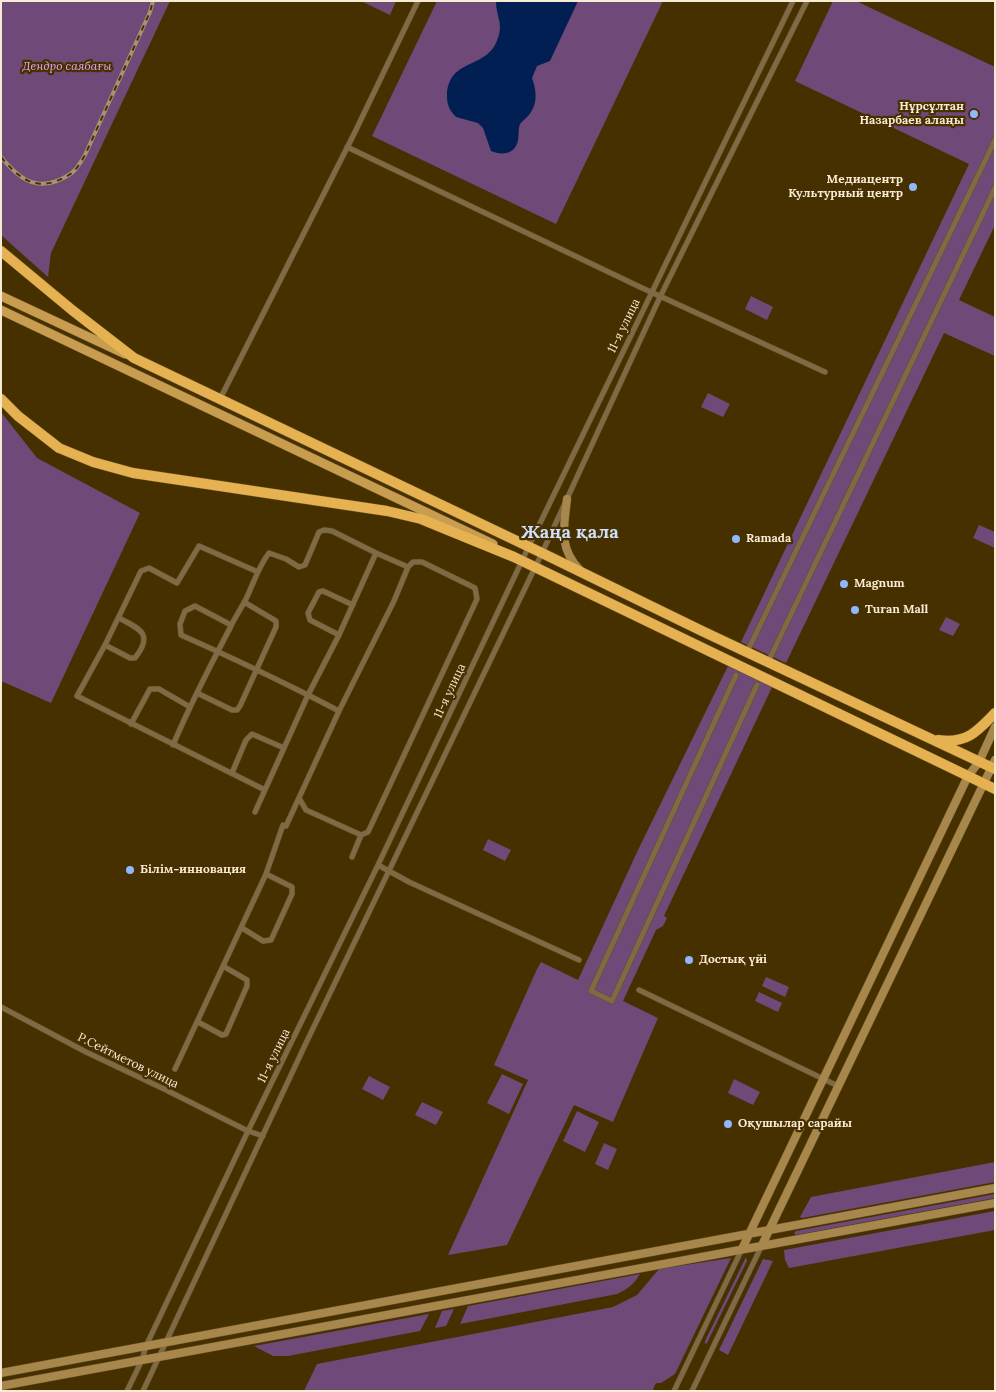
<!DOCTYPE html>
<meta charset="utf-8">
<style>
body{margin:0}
#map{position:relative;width:996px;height:1392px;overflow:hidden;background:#473000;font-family:Lora,serif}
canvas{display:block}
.frame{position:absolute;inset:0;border:2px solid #f9ead3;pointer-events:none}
</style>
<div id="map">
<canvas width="996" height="1392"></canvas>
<div class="frame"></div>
</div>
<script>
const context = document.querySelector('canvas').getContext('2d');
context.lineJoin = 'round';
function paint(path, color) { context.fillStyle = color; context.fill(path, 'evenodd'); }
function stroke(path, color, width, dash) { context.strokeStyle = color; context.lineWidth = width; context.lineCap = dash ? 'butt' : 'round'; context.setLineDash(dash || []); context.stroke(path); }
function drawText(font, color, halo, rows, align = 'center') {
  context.font = font + ' Lora,serif'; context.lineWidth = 4.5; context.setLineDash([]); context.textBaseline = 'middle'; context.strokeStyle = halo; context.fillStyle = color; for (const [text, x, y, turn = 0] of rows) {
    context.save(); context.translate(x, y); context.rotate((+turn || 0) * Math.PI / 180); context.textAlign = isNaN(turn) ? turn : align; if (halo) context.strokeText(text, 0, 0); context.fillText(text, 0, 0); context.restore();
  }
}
const green = new Path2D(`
 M1,1H170L51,253L48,277L1,235Z
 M361,1H396L390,15Z
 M437,1H663L556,224L372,136Z
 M833,1H856L995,67V225L959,300L995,317V356L944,333L786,663L741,642L969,164L795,81Z
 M751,296L773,307L767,320L745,309Z
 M708,393L730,404L723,417L701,407Z
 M1,412L37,458L140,513L51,703L1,681Z
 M979,525L995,532V548L973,538Z
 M946,617L960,624L953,636L939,630Z
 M728,666L773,685L664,916L667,918L663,926L656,930L623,1001L658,1018L613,1122L574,1105L507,1245L448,1255L528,1080L494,1065L537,969L541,962L578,980L638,850Z
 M488,839L511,850L505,861L483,850Z
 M766,977L789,987L785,997L762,986Z
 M759,992L782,1003L778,1012L755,1001Z
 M502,1074L523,1084L509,1114L487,1103Z
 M369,1076L390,1087L383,1100L362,1089Z
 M734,1079L760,1092L753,1105L728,1093Z
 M422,1102L443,1112L436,1125L415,1115Z
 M577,1111L599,1122L585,1152L563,1141Z
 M604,1143L617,1149L608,1170L595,1164Z
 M995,1162V1182L802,1218L800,1217L811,1197Z
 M995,1194V1198L796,1235L794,1233L796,1231Z
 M995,1211V1230L789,1268L785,1260L784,1250Z
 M746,1257L747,1261L707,1343L705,1344V1341Z
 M731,1258L675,1374L661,1383H656L653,1389L655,1391H304L317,1364L613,1307L637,1295L659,1269Z
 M763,1259L773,1261L728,1355L719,1350Z
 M640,1274C634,1284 628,1289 617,1294L460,1324L468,1306Z
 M454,1309L446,1326L435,1328L442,1311Z
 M429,1314L420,1331L288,1356H273L254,1346Z`);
const water = new Path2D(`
 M496,1H578L550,61L537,66L532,78C536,89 538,102 531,112C528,117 523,120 520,124C518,129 519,135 518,140C516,154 502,156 491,151L483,128L478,123L456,117C450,111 447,105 447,97C447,59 484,69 496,43C505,24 496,18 496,1Z`);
const street = new Path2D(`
 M347,147L640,287L825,372
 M220,399L354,134L418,1
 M376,553L408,567
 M258,572L199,546L177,583L149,568L141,571L105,645L77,696L265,790
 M339,635L310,620L308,613L319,592L323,591L353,605
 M105,645L130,658H135C154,634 140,629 119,618
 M749,648L995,140
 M770,658L995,188
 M736,675L591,991L612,1001L757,685
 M197,693L232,710H237L240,706L276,627V621L244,602
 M131,724L150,689H159L190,707
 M173,745C190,705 210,666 230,628C234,619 240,610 245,601C253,585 258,567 269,553L286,559L299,567L305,565L319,532L324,530L332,531L376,553L339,635L308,695C266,674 224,654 181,635L180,624L185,611L195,606L231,625
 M232,773L246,740L252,734L284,748
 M255,812L308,695L339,711
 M286,826L339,711L394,601L408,567L413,562H422L475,588L477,599L368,832L361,835L306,810L299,798
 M352,857L361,835
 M378,865L409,882L579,960
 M242,928L263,941L271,940L292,894V887L266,874
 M639,990L838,1086
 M1,1007L86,1052L164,1089L248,1131L263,1136
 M198,1022L222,1035L226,1034L247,986V980L223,966
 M175,1069L266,874L283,825
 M127,1391L142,1360L146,1346L248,1131L378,865L529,546L793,1
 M143,1391L306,1043L542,553L660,297L807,1
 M674,1391L742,1249
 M692,1391L762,1245`);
const secondary = new Path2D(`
 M567,499C564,527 558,548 580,570
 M762,1245L995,760
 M742,1249L968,776L979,762L995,727
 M1,1373L995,1188
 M1,1386L995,1203`);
const primary = new Path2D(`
 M1,296L125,354
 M1,310L493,544`);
const highway = new Path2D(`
 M1,251L72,310L134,358L542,553L702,631L995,769
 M1,399L18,416L59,448L93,462L133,473L387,511L421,519L514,557L995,789
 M938,740C966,744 977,732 995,713`);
const rail = new Path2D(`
 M1,157C17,176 32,190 57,181C63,178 69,176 74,171C78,167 82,160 85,155L150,12L153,1`);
const markers = [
 [974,114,5,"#90b8fd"],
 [913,187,5,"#90b8fd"],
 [736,539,5,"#90b8fd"],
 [844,584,5,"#90b8fd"],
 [855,610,5,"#90b8fd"],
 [130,870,5,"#90b8fd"],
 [689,960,5,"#90b8fd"],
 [728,1124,5,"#90b8fd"]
];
const parkNames = [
 ["Дендро саябағы",67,67]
];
const poiNames = [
 ["Нұрсұлтан",964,107,"right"],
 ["Назарбаев алаңы",964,121,"right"],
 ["Медиацентр",903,180,"right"],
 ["Культурный центр",903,194,"right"],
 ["Ramada",746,539],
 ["Magnum",854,584],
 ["Turan Mall",865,610],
 ["Білім-инновация",140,870],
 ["Достық үйі",699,960],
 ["Оқушылар сарайы",738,1124]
];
const streetNames = [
 ["11-я улица",624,326,-64],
 ["11-я улица",450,691,-65],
 ["11-я улица",274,1056,-64],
 ["Р.Сейтметов улица",128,1061,26]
];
const districtNames = [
 ["Жаңа қала",570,533]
];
paint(green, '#6f4977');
paint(water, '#021f54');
stroke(street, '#634e22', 6);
stroke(secondary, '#634e22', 9);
stroke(primary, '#634e22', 10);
stroke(highway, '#634e22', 11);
stroke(street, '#7f6a46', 5);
stroke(secondary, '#a8874d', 8);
stroke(primary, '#c89d4f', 9);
stroke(highway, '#e5b151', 10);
stroke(rail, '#a69471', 4);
stroke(rail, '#473000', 2, [5.5]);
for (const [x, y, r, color] of markers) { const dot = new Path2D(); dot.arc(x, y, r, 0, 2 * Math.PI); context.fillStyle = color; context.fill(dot); stroke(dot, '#473000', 2); }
drawText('italic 12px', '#e6a6f3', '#473000', parkNames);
drawText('bold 12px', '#f9ead3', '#473000', poiNames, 'left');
drawText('12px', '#f9ead3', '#473000', streetNames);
drawText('bold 18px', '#cfdef9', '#473000', districtNames);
</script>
